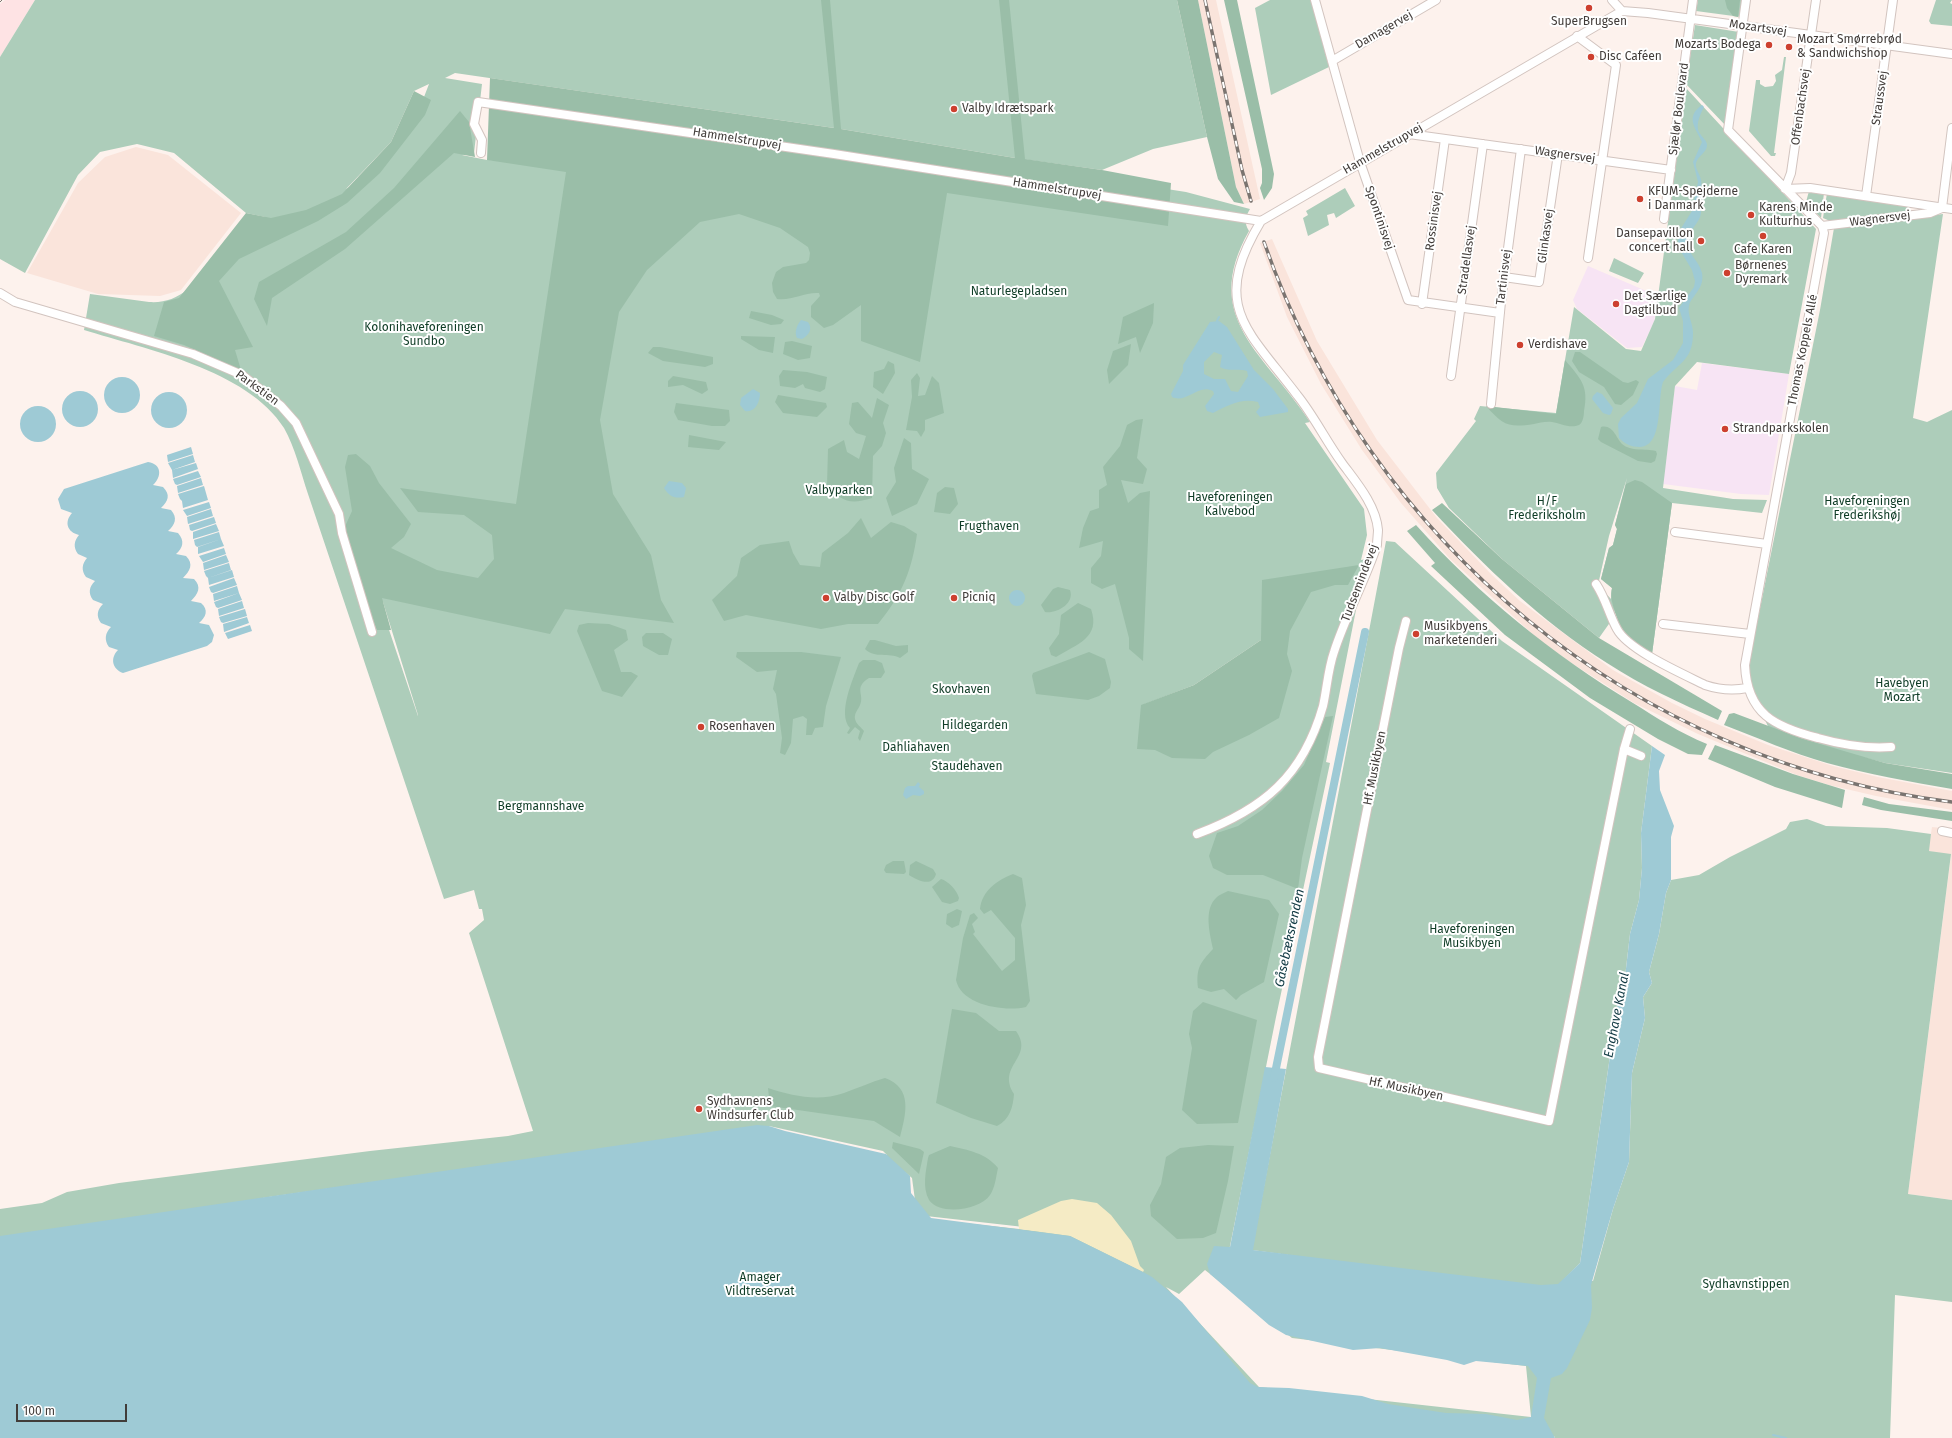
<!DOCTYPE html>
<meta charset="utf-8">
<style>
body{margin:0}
#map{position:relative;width:1952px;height:1438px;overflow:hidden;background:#fdf2ed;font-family:"Fira Sans",sans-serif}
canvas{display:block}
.scale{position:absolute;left:16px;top:1404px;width:111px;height:18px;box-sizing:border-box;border:2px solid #413c39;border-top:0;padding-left:5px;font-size:12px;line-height:14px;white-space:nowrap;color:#413c39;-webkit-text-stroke:3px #fff;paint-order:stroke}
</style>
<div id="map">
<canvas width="1952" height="1438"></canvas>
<div class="scale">100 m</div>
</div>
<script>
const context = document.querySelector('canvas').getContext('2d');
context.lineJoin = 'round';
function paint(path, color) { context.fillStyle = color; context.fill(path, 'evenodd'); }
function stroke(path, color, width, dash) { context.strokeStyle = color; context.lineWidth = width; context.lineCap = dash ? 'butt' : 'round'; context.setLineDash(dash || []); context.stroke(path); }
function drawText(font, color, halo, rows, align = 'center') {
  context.font = font + ' "Fira Sans",sans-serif'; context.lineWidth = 4; context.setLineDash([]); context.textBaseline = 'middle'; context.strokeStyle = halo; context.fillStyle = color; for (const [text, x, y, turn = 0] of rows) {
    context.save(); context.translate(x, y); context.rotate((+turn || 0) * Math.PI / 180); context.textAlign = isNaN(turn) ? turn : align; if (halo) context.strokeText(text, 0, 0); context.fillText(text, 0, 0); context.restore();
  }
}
const commercial = new Path2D(`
 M5,0H35L0,57V4Z`);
const built = new Path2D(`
 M1198,0H1216L1260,199L1244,204L1236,187Z
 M136,147L168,155L241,213L181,290L160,296L98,294L27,273L78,183L105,157Z
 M1272,239L1317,341L1377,440L1437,518L1492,575L1520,601L1613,670L1672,703L1705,719L1768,745L1833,766L1878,777L1952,791V810L1876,796L1829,785L1797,775L1739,751L1698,734L1634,703L1570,662L1538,639L1450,559L1401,503L1362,450L1321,384L1287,317L1260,243Z
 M1932,827L1952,829V1200L1908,1194L1951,855L1928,851Z`);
const education = new Path2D(`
 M1588,266L1658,296L1654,322L1642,347L1627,348L1577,309L1573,300Z
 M1702,363L1789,374L1769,495L1741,494L1663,484L1675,386L1697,390Z`);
const green = new Path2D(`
 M35,0H1177L1207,137L1153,149L1102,170L1015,158L841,129L455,73L445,78L482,84L474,153L462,155L487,160L1038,169L1186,192L1250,209C1245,217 1244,223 1249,231C1199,319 1267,355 1310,422L1305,423L1364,509L1367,535L1361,560L1366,559L1326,762L1330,763L1276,1017L1229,1251L1296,1256L1252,1250L1386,541L1395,542L1502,641L1652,746L1641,833L1642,868L1639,900L1630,934L1625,977L1619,994L1580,1263L1564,1279L1593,1281L1613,1209L1629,1162L1632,1073L1645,1018L1643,997L1652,983L1649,972L1659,934L1666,893L1671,880L1699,875L1730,857L1786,829L1790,822L1807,819L1826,826L1887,828L1931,834L1929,851L1951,854L1908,1194L1952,1200V1302L1895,1295L1890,1438H1555L1554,1436L1553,1438H0V1209L42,1203L67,1192L119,1183L370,1151L508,1136L533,1131L469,933L484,920L482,909H479L474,890L444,899L308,494C301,473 295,447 284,428C248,370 145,349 84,330L90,294L149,302C164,303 176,299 188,289L265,217L246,213L174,153L137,144L100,152L78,175L25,273L0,259V57ZM429,84L419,110L360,181L346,189L391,142L414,91ZM383,602L418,715V716L381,606ZM1261,640L1263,643L1166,707L1145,704L1194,685ZM769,1126L883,1151L887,1155L262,1198ZM905,1172L912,1178L917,1215L1122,1238V1240L917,1218ZM1205,1270L1292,1338L1526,1366L1531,1417L1259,1387L1166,1287L1179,1294Z
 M1270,0H1311L1329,67L1271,95L1255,8Z
 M1698,0H1743L1741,17L1696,11Z
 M1936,0H1952L1950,3L1952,4V26L1931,24L1929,21Z
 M1695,25L1739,32L1726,126L1686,84Z
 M1784,57H1786L1774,153H1776L1775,156H1771L1749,131L1756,80H1760V84L1765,87L1773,86L1776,81L1775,75L1782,70Z
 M1686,88L1816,229L1789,374L1697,362L1675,386L1663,488L1733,499L1767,500L1762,513L1672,503L1652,654L1620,626L1614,609L1616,618L1611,621L1599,638L1502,559L1449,508L1437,488L1436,473L1476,421L1474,419L1480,406L1556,413L1574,307L1626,349L1641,351L1655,319ZM1627,478L1615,525L1617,529L1613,545L1609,548L1601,579L1612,588L1611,599L1598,585L1609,536Z
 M1345,188L1355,206L1336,218L1334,213L1327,215L1329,225L1308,236L1303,218L1308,215L1306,211Z
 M1809,191L1824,193L1821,218L1806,202Z
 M1827,193L1906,205L1908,208L1906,212L1830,221L1823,218Z
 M1943,214L1913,418L1927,422L1952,410V773L1885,763L1771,733L1746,678L1820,310L1834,228Z
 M1614,258L1644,273L1638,283L1609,271Z`);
const forest = new Path2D(`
 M821,0H830L841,129L1015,158L999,0H1009L1025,159L1102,170L1171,183L1168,226L947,193L920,362L861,341V305L833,325L824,328L811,317V306L820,296L819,293C804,292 792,301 777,299L773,292L772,283L776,272L783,267L806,263L809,260L810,253L808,247L780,228L739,214L700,222L647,270L619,312L600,420L613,494L651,555L661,600L674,623L565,609L550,634L382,598L391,630H377L362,593L343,531L352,511L345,467L348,455L356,454L370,466L379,483L411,524L404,537L391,548L437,570L478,578L494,559L492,535L464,515L418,512L400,488L516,504L566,172L487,160L490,78L834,128Z
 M1177,0H1198L1236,187L1244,204L1234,202L1218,179L1207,137Z
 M1224,0H1237L1274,174L1272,188L1264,200L1260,188L1262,183V169Z
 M1725,0H1740L1738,17L1733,16L1727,8Z
 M414,91L431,100L425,115L380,173L347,203L318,221L239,259L219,281L253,347L235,350L241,370L184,345L154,336L164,302L179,298L246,213L271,218L306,210L342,194L391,142Z
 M460,111L469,122L475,157L454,153L345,249L272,298L267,326L254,299L259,282L346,232L394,188Z
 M1154,303L1153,323L1140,353L1136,337L1118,344L1123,317Z
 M751,311L772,315L784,320L781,324L771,325L749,318Z
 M741,336L775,337L773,353L759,350L741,339Z
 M792,341L812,346L810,358L798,360L783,354L785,342Z
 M1131,344L1128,365L1109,384L1107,370L1113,351Z
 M653,347H660L713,357V364L705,367L663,361L648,353Z
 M1575,352H1580L1623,382L1628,383L1636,380L1639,382L1633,395L1621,405L1615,404L1604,387L1579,372L1572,361Z
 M1565,360C1581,379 1589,386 1584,411C1584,415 1583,423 1579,425C1570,429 1560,423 1552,422C1546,421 1539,423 1534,424C1508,428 1503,425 1486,406L1556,414Z
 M888,361L894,364L895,373L883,394L873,387L874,372L884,369Z
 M783,370L807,372L827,377L825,389L820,392L805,388L803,384L795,388L780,386L779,376Z
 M917,373L920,378L918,396L925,395L932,376L939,383L944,413L925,420V430L921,437L917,431L906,430L912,397L911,380Z
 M673,376L706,382L708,390L702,394L683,385L668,387V381Z
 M778,395L826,403L827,407L817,417L783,413L775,402Z
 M877,398L889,405L883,423L886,433L882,446L873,456L872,498C850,505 842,502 827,485L828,449L844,440L847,452L859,459L866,436L856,433L849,424L852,403L858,402L872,418Z
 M676,403L729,410L730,421L725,426H712L678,420L674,412Z
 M1143,419L1137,458L1147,469L1143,484L1121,480L1128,503L1140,493L1150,491L1143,661L1129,649V638L1115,584L1102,589L1091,583V568L1101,556L1103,541L1079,548L1083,528L1090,511L1099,508V490L1107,485L1103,467L1120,446L1127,425L1136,420Z
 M1601,427C1613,424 1616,438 1622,444C1631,452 1645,448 1656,451L1657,454L1655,461L1651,463L1638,461L1601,442L1598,439Z
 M689,435L726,442L719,450L688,447Z
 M904,438L911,443L912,469L929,479L917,504L892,516L886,498L896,482L894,468Z
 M1635,480L1642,482L1672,503L1652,654C1631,639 1622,636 1614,609C1612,601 1610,596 1612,588L1601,579L1609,548L1613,545L1617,529L1615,525L1626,484Z
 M945,487L954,488L958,504L950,514L934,512L937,493Z
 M1442,503L1502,559L1599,638L1722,711L1718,720C1680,703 1642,686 1607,663C1541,621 1485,567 1432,510Z
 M861,518L871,538L891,522L904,526L917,534C912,570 902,595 878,624H848L821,629L746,615L724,621L712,600L737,576L741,558L760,545L789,541L793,553L800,565L820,567L822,553L848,533Z
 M1416,525C1479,595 1553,655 1633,703C1657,718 1680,733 1707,744L1702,755L1688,754L1658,739L1590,698L1505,635L1431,566L1435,563L1407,531Z
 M1359,565L1348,585H1335L1311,592L1290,631L1287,654L1292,671L1279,718L1249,735L1213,752L1205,759L1172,758L1155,750L1137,749L1141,705L1194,685L1261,640L1262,580Z
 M1058,587L1070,590C1075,604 1056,614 1045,612L1041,605L1053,589Z
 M1078,603L1091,609C1101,638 1077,644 1056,657L1051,655L1049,648L1059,634L1061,615Z
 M588,623L609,624L626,630L628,640L614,650L621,672H631L638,676L622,697L602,691L577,631L579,625Z
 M646,633H663L672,639L668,655H659L643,646L642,637Z
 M870,640H875L896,646L908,645V652L900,658C889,652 875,659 865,649Z
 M737,652H801L841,657L826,706L823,727L815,728L812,735H806L807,719L803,716L793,719L791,743L785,755L780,753L782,738L776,694L773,689L777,670L757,672L736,657Z
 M1089,652L1105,659L1111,682L1110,688L1099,696L1088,700L1036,694L1032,676L1033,673Z
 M863,660H875L882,663L885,672L881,678H869C853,688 865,694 860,705C858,710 854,713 855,719C856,724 861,727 864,731L860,741L858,738L860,731L855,727L849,734L847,733L850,728C837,714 853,679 859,663Z
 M1734,713L1803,739L1885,763L1952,774V789C1910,782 1868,774 1827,763C1792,753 1758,738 1724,725L1729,714Z
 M1333,716L1302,858L1298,889L1263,875H1227L1213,868L1209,856L1217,833L1238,826L1262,810L1282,791L1304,765L1325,717Z
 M1715,745L1793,774L1845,790L1842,808L1775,787L1708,759Z
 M1864,797L1889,804L1952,812V821L1881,810L1862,805Z
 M893,861H904L906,872L904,874L886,873L884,870L886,865Z
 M916,861L933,869L936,874C932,888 917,880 909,875L910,865Z
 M1013,874L1022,878L1026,905L1021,925L1030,1001L1026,1007C1004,1012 961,1005 956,980L963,938L970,915L974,913L978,918L972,924L975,932L973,934L1002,971L1015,960V938L991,910L984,914L980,909C982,891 997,880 1013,874Z
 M941,879C948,881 957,890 959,898L958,901L950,904L942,902L932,887Z
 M1228,891L1269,900L1279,914L1264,982L1241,995L1236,1000L1224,989L1211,992L1198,988C1196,968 1200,963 1213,949C1210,934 1203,909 1217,897C1219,895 1224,893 1228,891Z
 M957,909L962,911L959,925L952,928L946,924L947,914Z
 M1203,1002L1257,1020L1238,1123L1197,1124L1182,1110L1192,1048L1189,1034L1193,1011Z
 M952,1009L976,1013L999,1031H1016C1035,1058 996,1065 1014,1094C1013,1107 1010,1119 997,1126L971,1118L936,1103Z
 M885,1078C913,1088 906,1114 900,1137L874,1121L770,1106L768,1088C793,1096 818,1102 844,1093C858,1088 871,1082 885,1078Z
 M893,1142L920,1149L924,1152L919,1174L892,1148Z
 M1208,1145L1234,1146L1228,1181L1216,1233L1203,1238L1177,1239L1151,1216L1150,1205L1161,1184L1166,1157L1180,1148Z
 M950,1146C968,1150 986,1153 998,1168C996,1177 995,1188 990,1195C980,1210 940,1216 929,1200C922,1187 926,1171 928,1158L929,1155Z`);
const sand = new Path2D(`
 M1072,1199L1097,1203L1111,1215L1131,1241L1140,1266L1144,1270L1143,1272L1070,1236L1019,1229L1018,1220L1061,1201Z`);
const water = new Path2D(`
 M1702,105L1704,107C1700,115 1694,127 1701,135C1703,138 1707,141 1707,145C1707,153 1698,155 1696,163C1695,169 1700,174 1701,180C1702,182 1701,210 1701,213C1700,223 1689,229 1688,240C1687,255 1699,260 1702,273C1705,289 1691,296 1689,306C1687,315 1693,323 1693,333C1693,362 1677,363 1663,382C1657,399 1664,446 1640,447C1631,447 1625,444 1619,438L1618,424L1621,418L1637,403L1648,379L1673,360L1683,343V321L1679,308L1694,287L1695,281L1692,270L1680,250L1678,241L1680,230L1692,211L1698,182L1693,162L1702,142C1695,127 1685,117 1702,105Z
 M801,320L808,322C813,329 809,335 802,339L797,338C794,332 797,325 801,320Z
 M1219,321L1227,327L1254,370L1273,389L1288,409V412L1260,417L1256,412L1260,407L1258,402C1241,398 1229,405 1213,413L1207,411L1205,406L1214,394L1213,391C1198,383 1187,404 1172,397L1171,394L1183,371V365L1210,322ZM1214,352L1222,355L1220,367C1228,372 1238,368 1247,371L1248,376L1238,392L1231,391L1225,379H1214L1204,374V362Z
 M104 395a18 18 0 1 1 36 0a18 18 0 1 1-36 0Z
 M753,389L760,393C760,402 755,413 745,411L740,405L741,398Z
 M62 409a18 18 0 1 1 36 0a18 18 0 1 1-36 0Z
 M1597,392L1602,394L1613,408L1611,414L1609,415L1603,413L1592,399L1593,396Z
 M151 410a18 18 0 1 1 36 0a18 18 0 1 1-36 0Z
 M20 424a18 18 0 1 1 36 0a18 18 0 1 1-36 0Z
 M191,447L193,454L168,462L167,455Z
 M193,455L195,462L172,470L168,463Z
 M148,462C162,464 162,477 153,485L163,487C171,495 168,501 161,508L171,510C178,518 175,525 168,531L178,533C185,541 183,548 176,554L186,556C194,564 190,571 183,578L194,579C202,587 198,594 191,601L201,603C209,610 206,617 199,623L209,625L214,635L212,642L207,646L123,673C112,669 110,658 118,650L109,647C104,640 105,633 111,627L101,623C96,616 97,610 103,604L93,600C88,593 89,587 95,581L86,577C81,570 82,564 87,558L78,554C73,547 74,541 79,535C67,532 64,522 72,513L61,509L58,499L64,489Z
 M196,463L198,469L173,478L172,470Z
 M198,471L201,477L177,485L175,484L173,479Z
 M201,478L203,485L178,493L177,486Z
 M669,481L682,483L686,488L684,497C674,499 669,496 664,488Z
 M204,486L206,493L182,501L180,499L178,494Z
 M206,493L208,500L183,508L182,501Z
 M209,502L211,508L187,516L183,510Z
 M211,509L213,516L188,524L187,517Z
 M214,517L216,523L192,531L190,530L189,525Z
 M216,524L219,531L193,539V532Z
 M219,532L221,539L197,547L195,545L194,540Z
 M221,539L224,546L198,554V547Z
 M224,548L226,554L203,562L199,556Z
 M226,555L229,562L204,570L203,563Z
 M229,563L231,570L208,578L206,576L204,571Z
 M232,570L234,577L209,585L208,578Z
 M234,578L237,585L213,593L211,592L209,587Z
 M237,586L239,593L214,601L213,594Z
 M1009 598a8 8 0 1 1 16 0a8 8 0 1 1-16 0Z
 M239,593L242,600L218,608L216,607L214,602Z
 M242,601L244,608L219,616L218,609Z
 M245,609L247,616L223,623L221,622L219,617Z
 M247,617L249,623L224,632L223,624Z
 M250,625L252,631L228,639L225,633Z
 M1652,746L1665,755L1659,771L1660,790L1674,826L1671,837V880L1666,893L1659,934L1649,972L1652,983L1643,997L1645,1018L1632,1073L1629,1162L1613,1209L1591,1285L1592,1308L1590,1320L1567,1368L1562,1374L1551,1378L1544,1418L1555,1438H0V1236L757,1125L769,1126L785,1131L886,1154L910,1176L911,1193L931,1218L1070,1236L1143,1272L1152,1277L1182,1302L1250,1383L1258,1387L1289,1388L1362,1396L1388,1404L1446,1413L1486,1414L1517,1420L1531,1417L1537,1378L1528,1366L1476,1361L1464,1365L1447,1360L1380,1348L1353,1350L1286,1335L1269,1325L1210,1274L1207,1264L1214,1246L1230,1247L1265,1067L1286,1069L1253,1250L1541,1285L1558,1284L1580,1263L1619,994L1625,977L1630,934L1639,900L1642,868L1641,833Z
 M918,782L920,784L919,787L924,791V794L920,796L913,795L906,799L903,795L905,788L908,786H915Z`);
const stream = new Path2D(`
 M1217,321L1219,317
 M1773,1435L1786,1438`);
const canal = new Path2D(`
 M1274,1078L1365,632`);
const minor = new Path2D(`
 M1315,0L1360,162L1408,300L1500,313
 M1612,0L1622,11
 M1746,0L1728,130L1822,226L1824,233L1745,665C1747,714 1775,727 1818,738C1843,745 1865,749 1891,747
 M1816,0L1791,173L1785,189L1810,188L1952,209
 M1577,36L1616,65L1588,258
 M1332,61L1436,0
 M1409,134L1671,170
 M481,153L482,140L474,124L478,102L834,154L1261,221L1622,11L1648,13L1952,54
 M1866,196L1893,0
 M1664,219L1693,0
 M1822,226L1930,213L1942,208L1952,128
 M1504,277L1539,282L1558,154
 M0,293L15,302L193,354L242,375L281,406L296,423L339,514L342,533L372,632
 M1422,304L1445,139
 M1451,376L1483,144
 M1491,404L1501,302L1521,149
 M1675,532L1767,544
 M1596,584C1606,599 1609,615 1617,629C1628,650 1683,674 1705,685C1720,690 1732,691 1747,688
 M1406,621L1399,648L1318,1057L1319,1068L1549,1121L1624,749L1630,729
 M1663,624L1750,634
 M1624,749L1641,756
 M1942,831L1952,833
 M1197,834C1264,809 1303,776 1323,706C1327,688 1328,669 1334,652C1346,615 1365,581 1377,545C1377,540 1378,534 1378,530C1376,505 1356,482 1342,463C1326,441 1314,416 1297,395C1246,328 1210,306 1261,221`);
const tram = new Path2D(`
 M0,2L2,0`);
const rail = new Path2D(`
 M1205,0L1242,170L1251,201
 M1264,242C1369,544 1634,762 1952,802`);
const markers = [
 [1589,8,4,"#cd402f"],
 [1769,45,4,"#cd402f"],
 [1789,47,4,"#cd402f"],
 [1591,57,4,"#cd402f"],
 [954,109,4,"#cd402f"],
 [1640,199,4,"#cd402f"],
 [1751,215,4,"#cd402f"],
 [1763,236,4,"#cd402f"],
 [1701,241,4,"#cd402f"],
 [1727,273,4,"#cd402f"],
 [1616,304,4,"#cd402f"],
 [1520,345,4,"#cd402f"],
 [1725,429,4,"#cd402f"],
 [826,598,4,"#cd402f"],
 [954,598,4,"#cd402f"],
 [1416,634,4,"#cd402f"],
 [701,727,4,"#cd402f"],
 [699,1109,4,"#cd402f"]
];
const poiNames = [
 ["SuperBrugsen",1589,22,"center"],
 ["Mozart Smørrebrød",1797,40],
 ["& Sandwichshop",1797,54],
 ["Mozarts Bodega",1761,45,"right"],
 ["Disc Caféen",1599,57],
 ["Valby Idrætspark",962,109],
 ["KFUM-Spejderne",1648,192],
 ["i Danmark",1648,206],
 ["Karens Minde",1759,208],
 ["Kulturhus",1759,222],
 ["Dansepavillon",1693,234,"right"],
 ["concert hall",1693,248,"right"],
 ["Cafe Karen",1763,250,"center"],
 ["Børnenes",1735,266],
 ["Dyremark",1735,280],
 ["Det Særlige",1624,297],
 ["Dagtilbud",1624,311],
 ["Verdishave",1528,345],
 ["Strandparkskolen",1733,429],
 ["Valby Disc Golf",834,598],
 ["Picniq",962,598],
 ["Musikbyens",1424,627],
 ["marketenderi",1424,641],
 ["Rosenhaven",709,727],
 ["Sydhavnens",707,1102],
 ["Windsurfer Club",707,1116]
];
const streetNames = [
 ["Mozartsvej",1758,28,8],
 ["Damagervej",1384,30,-30],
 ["Straussvej",1880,98,-82],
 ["Offenbachsvej",1801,107,-82],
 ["Sjælør Boulevard",1679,109,-83],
 ["Hammelstrupvej",737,139,9],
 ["Hammelstrupvej",1383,149,-30],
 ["Wagnersvej",1565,155,8],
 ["Hammelstrupvej",1057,189,9],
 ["Spontinisvej",1379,218,71],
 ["Wagnersvej",1880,219,-7],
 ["Rossinisvej",1434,221,-82],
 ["Glinkasvej",1546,236,-82],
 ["Stradellasvej",1467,260,-82],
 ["Tartinisvej",1504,277,-83],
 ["Thomas Koppels Allé",1803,350,-79],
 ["Parkstien",257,388,36],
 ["Tudsemindevej",1360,583,-69],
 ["Hf. Musikbyen",1375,768,-79],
 ["Hf. Musikbyen",1406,1089,12]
];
const parkNames = [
 ["Naturlegepladsen",1019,292],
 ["Kolonihaveforeningen",424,328],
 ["Sundbo",424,342],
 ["Valbyparken",839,491],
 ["Haveforeningen",1230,498],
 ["Kalvebod",1230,512],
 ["H/F",1547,502],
 ["Frederiksholm",1547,516],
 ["Haveforeningen",1867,502],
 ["Frederikshøj",1867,516],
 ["Frugthaven",989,527],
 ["Havebyen",1902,684],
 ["Mozart",1902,698],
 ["Skovhaven",961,690],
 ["Hildegarden",975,726],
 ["Dahliahaven",916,748],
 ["Staudehaven",967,767],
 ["Bergmannshave",541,807],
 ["Haveforeningen",1472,930],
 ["Musikbyen",1472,944],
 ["Amager",760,1278],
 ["Vildtreservat",760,1292],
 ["Sydhavnstippen",1746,1285]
];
const waterNames = [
 ["Gåsebæksrenden",1290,938,-78],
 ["Enghave Kanal",1617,1015,-79]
];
paint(commercial, '#fee3e4');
paint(built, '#fae4db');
paint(education, '#f7e4f4');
paint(green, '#adcdba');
paint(forest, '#9abea8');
paint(sand, '#f5ebc5');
paint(water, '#9ecad5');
stroke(stream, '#9ecad5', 2);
stroke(canal, '#9ecad5', 8);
stroke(minor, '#d2c4bf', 10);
stroke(minor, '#fff', 8);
stroke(tram, '#7a7470', 1);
stroke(rail, '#7a7470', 3.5);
stroke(rail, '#fff', 2, [6]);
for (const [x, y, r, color] of markers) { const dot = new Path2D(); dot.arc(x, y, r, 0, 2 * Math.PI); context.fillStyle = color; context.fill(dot); stroke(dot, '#fff', 1.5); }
drawText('12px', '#413c39', '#fff', poiNames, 'left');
drawText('12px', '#413c39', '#fff', streetNames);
drawText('12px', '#0f3c26', '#fff', parkNames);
drawText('italic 13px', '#113a43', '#fff', waterNames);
</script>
